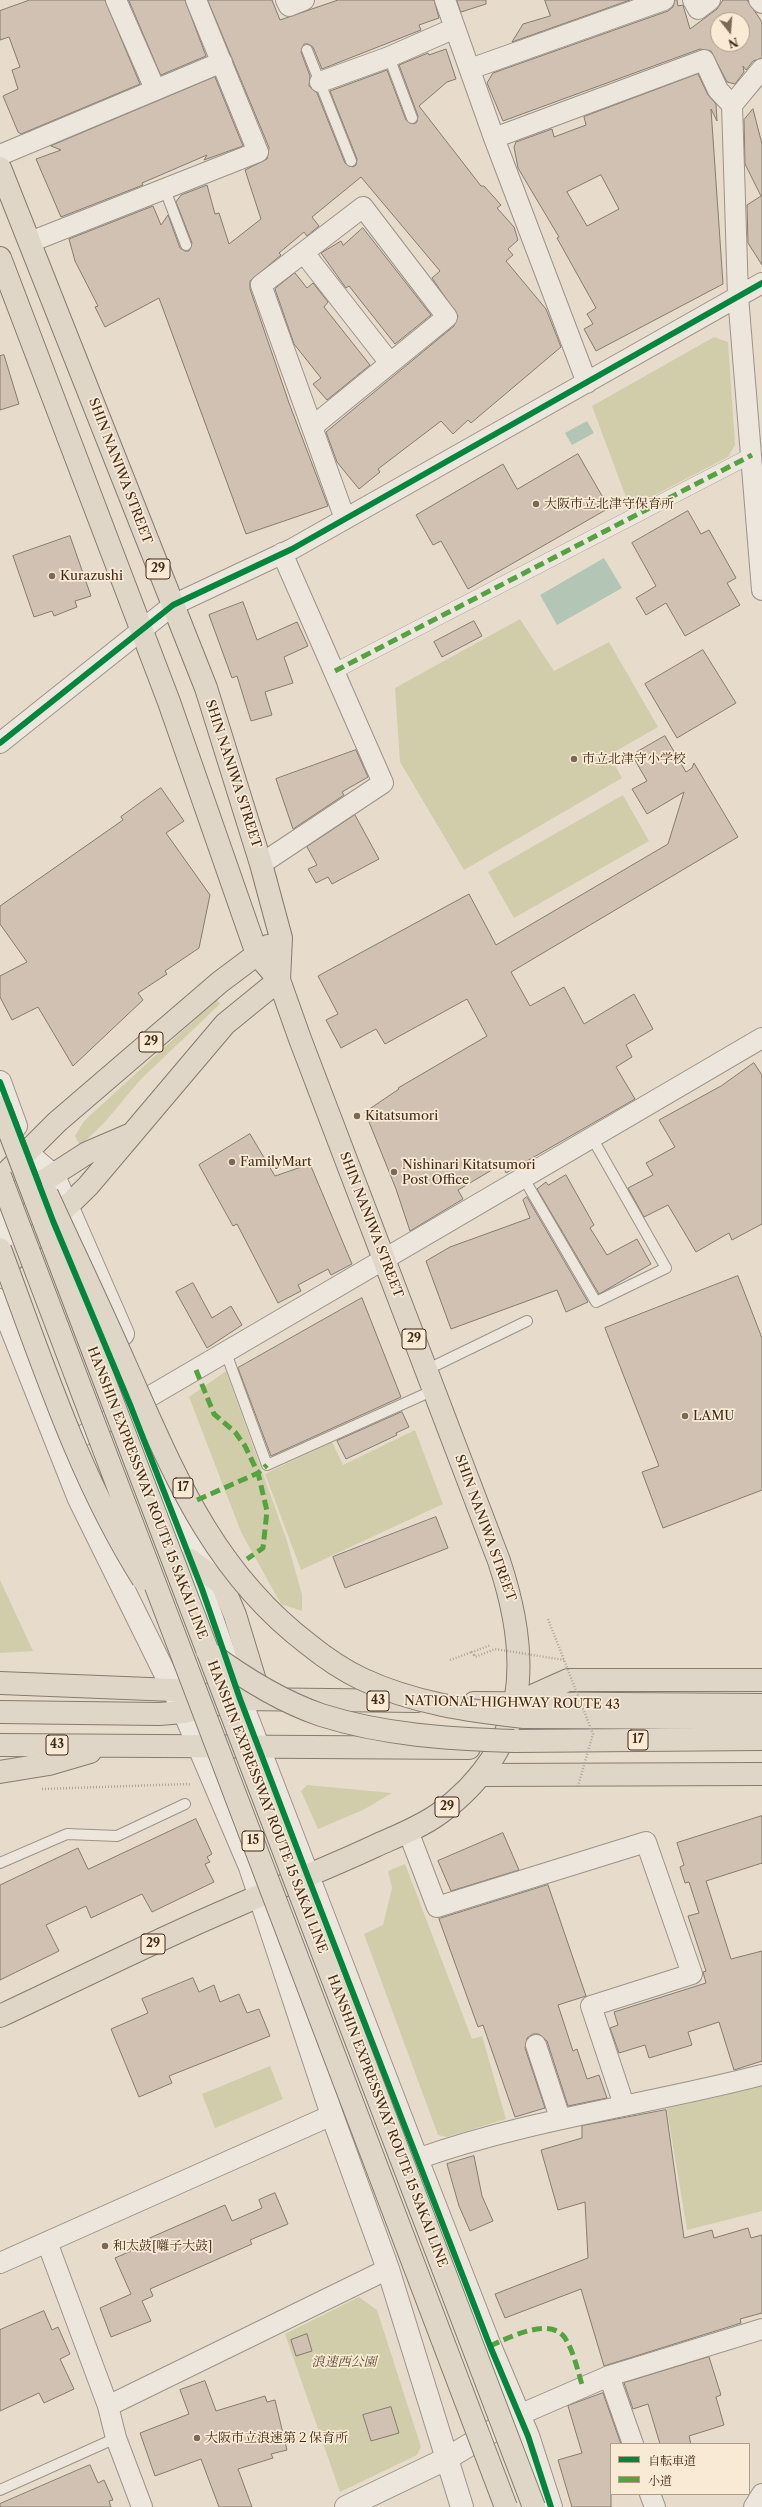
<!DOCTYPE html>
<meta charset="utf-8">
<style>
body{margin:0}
#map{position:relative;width:762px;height:2507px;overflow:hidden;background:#e7dccb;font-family:"Libre Caslon Text","Noto Serif JP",serif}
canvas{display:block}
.legend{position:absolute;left:610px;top:2443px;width:140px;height:52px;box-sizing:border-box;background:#f8ead5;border:1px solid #b09d89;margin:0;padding:5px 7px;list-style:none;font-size:12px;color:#432918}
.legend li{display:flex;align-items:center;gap:8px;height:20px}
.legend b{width:20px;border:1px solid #b09d89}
.north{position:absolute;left:710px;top:12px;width:40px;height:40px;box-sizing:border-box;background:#f8ead5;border:1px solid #b09d89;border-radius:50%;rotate:163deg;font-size:11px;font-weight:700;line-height:16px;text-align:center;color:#432918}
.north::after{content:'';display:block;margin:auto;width:14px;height:18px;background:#7c6857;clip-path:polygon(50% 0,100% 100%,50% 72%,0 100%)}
</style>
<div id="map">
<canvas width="762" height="2507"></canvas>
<ul class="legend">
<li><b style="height:5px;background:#00873e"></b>自転車道</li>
<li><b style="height:5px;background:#55a340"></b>小道</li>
</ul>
<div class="north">N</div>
</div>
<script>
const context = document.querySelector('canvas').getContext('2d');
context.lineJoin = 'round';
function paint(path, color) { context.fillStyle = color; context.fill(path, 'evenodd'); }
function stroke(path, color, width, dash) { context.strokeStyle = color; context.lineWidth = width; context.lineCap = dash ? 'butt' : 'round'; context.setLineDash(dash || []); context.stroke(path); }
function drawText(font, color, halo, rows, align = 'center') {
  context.font = font + ' "Libre Caslon Text","Noto Serif JP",serif'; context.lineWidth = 3.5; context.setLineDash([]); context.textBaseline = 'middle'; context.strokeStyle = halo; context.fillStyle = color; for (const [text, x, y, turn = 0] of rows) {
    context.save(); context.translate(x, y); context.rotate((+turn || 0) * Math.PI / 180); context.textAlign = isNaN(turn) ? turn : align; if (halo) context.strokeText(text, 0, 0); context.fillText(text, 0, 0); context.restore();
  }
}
const green = new Path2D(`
 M714,337L728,342L735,445L728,457L630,508L592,406Z
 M520,619L554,671L609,642L658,727L609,755L622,778L464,870L400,762L395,688Z
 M623,795L649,841L514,918L488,872Z
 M217,999L220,1004L140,1080L104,1123L80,1146L75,1136L84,1121Z
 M226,1371L287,1541L302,1595V1611L281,1604L241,1532L189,1397Z
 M415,1430L443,1504L301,1570L265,1474L332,1442L343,1465Z
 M0,1580L33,1651L0,1653Z
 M307,1785L392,1793L363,1810L318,1829L301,1791Z
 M405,1864L472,2039L482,2036L506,2119L447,2137L438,2135L364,1934L383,1925L392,1888L388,1871Z
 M270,2066L283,2099L215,2128L202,2094Z
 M762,2083V2211L687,2230L666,2104Z
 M359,2297L377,2310L421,2447L417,2455L340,2492L285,2334Z`);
const water = new Path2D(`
 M587,421L594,433L572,445L565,433Z
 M604,558L622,588L557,625L540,595Z`);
const building = new Path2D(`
 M30,0H105L140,84L21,134L18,132L3,96L18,89L12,70L20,67L9,37L0,40V11Z
 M129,0H185L206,56L161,75Z
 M208,0H272L280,20L338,0H434L439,18L419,25L421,30L322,69L313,47L308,44H304L301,52L310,76L309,86L317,93L345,163L353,167L356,165L357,159L330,91L387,70L406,120L414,124L417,122L418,116L399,65L428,53L429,55L446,49L456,79L447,82L419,106L481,186H484L501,205L497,208L514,227L518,240L508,249L513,255L506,261L546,309L561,347L471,423L468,420L453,434L441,421L378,469L380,472L359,489L337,462L326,432L454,326L458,316L432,278L440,271L361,177L312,217L319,226L307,236L304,232L279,253L281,255L250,281V289L289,403L328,506L246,534L159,298L105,327L95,307L98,306L75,261L69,239L153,206L161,225L168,215L180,248L185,251H189L192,243L176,202L181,195L207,185L215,214L219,213L229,244L261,219L245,170L267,159L269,148Z
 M457,0H486V4L461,12Z
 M545,0H630L512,42L523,24L550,16Z
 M675,0H677L678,6L683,5L690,29L717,9L723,0H747L762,22V58L753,61L746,70L743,66L744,72L735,84L727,82L711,51L700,49L503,121L487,83L493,73L668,11L673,7ZM718,20H742V44H718Z
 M698,74L708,95L716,104L717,121L711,109L723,284L596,351L584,329L593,324L587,314L596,308L557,238L559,237L518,168L514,147L516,142L552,129L554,137L586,125L584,117ZM601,175L619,209L587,226L567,192Z
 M215,77L243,146L204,160L207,155L142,183L143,185L61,217L36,159L61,150L51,146Z
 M753,109L762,144V265L748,243L747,205L761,196L745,164L744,120Z
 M363,228L431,315L395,344L349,286L346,288L321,253L341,241L343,245Z
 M295,273L307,288L313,283L328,302L324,307L370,365L327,400L313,384L321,378L294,344L275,289Z
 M4,355L19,404L0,410V356Z
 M578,454L609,508L468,589L441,541L433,545L416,515L503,464L517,489Z
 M688,511L701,534L709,530L736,578L727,583L740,605L685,636L666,603L646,615L636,598L656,586L632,543Z
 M70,536L91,596L75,601L77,607L54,616L52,611L34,617L13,556Z
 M243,602L257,640L297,622L308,646L284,657L293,683L265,692L272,715L251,721L237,676L232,678L209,615Z
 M474,621L482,636L442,657L434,642Z
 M703,650L736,703L677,738L645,684Z
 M665,736L686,772L692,768L694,763L738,837L511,972L530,1006L564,987L584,1024L634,994L653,1029L626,1045L632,1057L616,1067L635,1099L506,1173L502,1164L458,1190L463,1199L410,1231L396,1189L365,1112L399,1089L398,1088L487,1036L467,999L385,1044L376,1029L341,1048L326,1020L338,1014L318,976L469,894L496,945L668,844L684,792L647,814L632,789L647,781L632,755Z
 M356,750L368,777L342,792L344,795L293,829L276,779Z
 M161,788L184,821L166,833L210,895L199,948L165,971L167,974L138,993L143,1000L73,1066L38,1007L12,1020L0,997V976L27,962L0,924V906L123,820L121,817Z
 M355,815L379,859L332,884L328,877L316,883L308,869L317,865L307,847Z
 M754,1063L762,1075V1224L732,1240L729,1233L696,1252L668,1205L644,1217L628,1188L653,1175L646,1163L675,1147L659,1120L721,1086Z
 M250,1134L275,1176L310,1164L352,1264L331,1275L328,1269L298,1285L301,1291L278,1303L237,1224L233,1226L199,1165Z
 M566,1175L594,1225L590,1228L607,1255L637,1239L651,1264L599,1294L537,1189L546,1182L548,1185Z
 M527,1197L588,1302L566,1312L557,1290L451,1329L426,1261L450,1247L530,1218L523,1200Z
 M738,1276L762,1338V1490L663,1528L642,1472L659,1466L605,1328Z
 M193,1283L212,1318L231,1306L242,1325L207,1348L176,1292Z
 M362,1298L401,1397L271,1456L238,1368Z
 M402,1412L409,1427L396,1433L397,1435L346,1459L337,1441Z
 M436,1517L448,1548L345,1588L333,1557Z
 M762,1816V1863L706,1881L731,1959L762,1951V2061L734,2070L719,2022L688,2032L692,2045L649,2058L645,2045L619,2053L610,2028L618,2025L614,2012L706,1983L703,1972L706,1971L688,1916L699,1913L689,1882L685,1883L680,1867L684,1865L677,1843Z
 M196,1819L212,1854L207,1857L210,1862L205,1864L214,1882L152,1912L142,1894L91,1918L86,1906L46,1925L59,1951L0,1980V1885L78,1848L88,1869Z
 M503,1833L519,1870L451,1891L438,1861Z
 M548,1885L586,1996L558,2005L573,2051L577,2049L587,2079L599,2075L607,2098L568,2106L547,2041L539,2034H533L527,2038L525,2048L545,2108L515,2117L483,2025L478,2027L439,1919Z
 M193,1978L199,1992L214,1985L220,2002L239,1994L247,2013L259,2009L270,2036L169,2076L172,2083L139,2097L111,2029L148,2013L142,1999Z
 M666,2110L684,2238L712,2230L714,2238L748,2228L751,2238L762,2235V2313L740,2319L741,2323L604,2366L581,2289L505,2318L495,2294L588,2258L585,2202L558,2210L541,2150L582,2138V2126Z
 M474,2156L482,2196L493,2221L470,2231L459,2206L447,2164Z
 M275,2193L288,2224L250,2240L252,2244L150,2289L153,2296L142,2301L151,2321L111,2337L100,2308L131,2294L115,2258L131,2251L129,2247L225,2205L232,2221L262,2208L259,2200Z
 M44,2311L52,2330L58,2327L70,2354L60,2359L74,2389L44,2403L39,2393L0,2411V2330Z
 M307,2334L312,2351L296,2356L291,2340Z
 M709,2357L721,2395L716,2397L724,2425L689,2436L691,2444H660L648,2404L633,2409L624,2383Z
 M205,2381L216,2411L265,2396L267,2402L275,2400L287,2450L271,2454L273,2458L238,2469L252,2507H219L201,2459L155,2476L140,2433L189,2414L180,2390Z
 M603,2393L621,2444H611V2507H572L558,2460L582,2453L568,2406Z
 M391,2407L399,2433L371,2441L363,2415Z
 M90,2465L98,2483L104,2480L113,2500L109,2501L111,2507H0V2504Z`);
const path = new Path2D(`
 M474,1655L472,1652L491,1645
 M450,1660L472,1652
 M42,1789L188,1784L191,1785`);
const service = new Path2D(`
 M307,50L351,161
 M389,57L412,118
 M165,190L186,245
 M523,1177L596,1302L666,1268L591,1136
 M226,1353L267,1465L434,1390
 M426,1370L527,1321
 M0,1863L67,1834L117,1836L185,1804
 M0,2490L116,2438`);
const pedestrian = new Path2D(`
 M335,671L752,455`);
const minor = new Path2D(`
 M116,0L155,89
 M286,0L289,6L304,0
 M445,0L494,138L587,383
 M693,0L698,9L710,0
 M759,0L762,3
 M470,69L664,0
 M762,69L732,105L738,296L762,590
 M320,82L389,57L455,28
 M494,138L704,60L718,90L732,105
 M0,155L222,62
 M30,242L258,152L196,0
 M304,253L390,363
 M312,427L447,317L363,207L261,285L345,519
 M0,743L173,605L292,549L762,283
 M261,864L383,783L282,553
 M60,1449L762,1038
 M408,1831L437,1907L646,1842L692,1974L591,2006L624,2105
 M536,2045L560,2118
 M417,2159C529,2119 647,2105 762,2075
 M47,2242L108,2406L116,2438L142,2507
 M0,2263L332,2115
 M609,2376L633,2444
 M108,2406L388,2269
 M519,2415L609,2376L762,2329
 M650,2494L655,2507
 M754,2507L762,2494`);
const tertiary = new Path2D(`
 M0,1082L16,1126
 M26,1152L54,1176L123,1334
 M0,1250L14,1196
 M0,1300L79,1499L184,1712L250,1867L332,2115L388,2269L462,2507
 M101,1336L202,1589L240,1699L417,2159L490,2346L528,2436L551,2507
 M196,1522L222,1584
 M346,2507L446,2459L519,2415`);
const primary = new Path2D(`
 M0,168L206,688L261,864L281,938L279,980L300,1039L499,1561C532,1660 530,1746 440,1813C421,1827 397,1836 375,1846C326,1869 276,1888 227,1910C150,1943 75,1981 0,2016
 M0,258L169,702L257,954L279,980
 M0,1179L57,1122L220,982L268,946
 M0,1199L45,1180L87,1153L129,1135
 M0,1272L88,1186L225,1024L279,980`);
const trunk = new Path2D(`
 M190,1560L222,1584L235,1615L260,1697
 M0,1683L174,1690L214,1696
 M521,1701L568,1680H762
 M474,1703L762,1705
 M0,1712L159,1714L184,1712L240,1699L417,1701
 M0,1745L469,1748
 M0,1772L49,1764L90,1752
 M480,1775L762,1774`);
const motorway = new Path2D(`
 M524,1717L762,1718
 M514,1741L762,1739`);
const pathBridge = new Path2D(`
 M548,1619L593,1734L578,1786
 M474,1655L475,1657L495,1649L564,1660`);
const motorwayBridge = new Path2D(`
 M0,1107L534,2507
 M0,1176L506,2507
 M47,1194C73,1251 100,1307 125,1364C173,1471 211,1570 308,1644C324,1657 343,1670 362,1679C413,1703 469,1711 524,1717
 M0,1249C42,1361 79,1478 143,1579
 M207,1651C242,1677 280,1701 321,1715C384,1735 449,1739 514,1741`);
const quiet = new Path2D(`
 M335,671L752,455
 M196,1370L214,1414L235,1432L245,1446L258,1473L267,1511L263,1548L247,1559
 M197,1500L258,1473L267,1465
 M490,2346C508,2338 550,2316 565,2338C574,2352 578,2372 583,2388`);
const cycleway = new Path2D(`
 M0,743L173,605L292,549L762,283
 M0,1082L53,1221L131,1407L202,1589L240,1699L308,1877L490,2346L528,2436L551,2507`);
const markers = [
 [536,504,4,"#7c6857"],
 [52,576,4,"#7c6857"],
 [574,759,4,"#7c6857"],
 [357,1116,4,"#7c6857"],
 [232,1162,4,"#7c6857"],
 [394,1172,4,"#7c6857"],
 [685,1416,4,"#7c6857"],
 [105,2246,4,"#7c6857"],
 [197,2438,4,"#7c6857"]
];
const shields = [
 [158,569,24],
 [151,1042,24],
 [414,1339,24],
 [183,1488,20],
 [378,1701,22],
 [638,1740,20],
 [57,1745,22],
 [447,1807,24],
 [253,1841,22],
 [153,1944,24]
];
const shieldNames = [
 ["29",158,569],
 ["29",151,1042],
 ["29",414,1339],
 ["17",183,1488],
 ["43",378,1701],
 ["17",638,1740],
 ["43",57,1745],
 ["29",447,1807],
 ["15",253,1841],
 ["29",153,1944]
];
const streetNames = [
 ["SHIN NANIWA STREET",120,471,69],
 ["SHIN NANIWA STREET",233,774,72],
 ["SHIN NANIWA STREET",371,1225,69],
 ["HANSHIN EXPRESSWAY ROUTE 15 SAKAI LINE",147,1493,69],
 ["SHIN NANIWA STREET",485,1528,70],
 ["NATIONAL HIGHWAY ROUTE 43",512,1703,1],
 ["HANSHIN EXPRESSWAY ROUTE 15 SAKAI LINE",267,1807,69],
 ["HANSHIN EXPRESSWAY ROUTE 15 SAKAI LINE",387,2121,69]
];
const poiNames = [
 ["大阪市立北津守保育所",544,504],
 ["Kurazushi",60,576],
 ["市立北津守小学校",582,759],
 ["Kitatsumori",365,1116],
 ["FamilyMart",240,1162],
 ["Nishinari Kitatsumori",402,1165],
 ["Post Office",402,1180],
 ["LAMU",693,1416],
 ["和太鼓[囃子大鼓]",113,2246],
 ["大阪市立浪速第２保育所",205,2438]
];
const parkNames = [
 ["浪速西公園",344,2362]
];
paint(green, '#d1cdaa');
paint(water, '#b3c6b5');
paint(building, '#d0c1b3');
stroke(building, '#857b70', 1);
stroke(service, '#9d9388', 12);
stroke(pedestrian, '#9d9388', 16);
stroke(minor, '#9d9388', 22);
stroke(tertiary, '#9d9388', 24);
stroke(primary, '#857b70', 24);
stroke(trunk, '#857b70', 24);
stroke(motorway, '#857b70', 24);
stroke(path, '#ada69e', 2.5, [1, 2]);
stroke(service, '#ece6dd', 10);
stroke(pedestrian, '#ece6dd', 15);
stroke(minor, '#ece6dd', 20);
stroke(tertiary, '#ece6dd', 22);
stroke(primary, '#dfd6c8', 22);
stroke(trunk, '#dfd6c8', 22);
stroke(motorway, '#dfd6c8', 22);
stroke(motorwayBridge, '#857b70', 24, []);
stroke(pathBridge, '#ada69e', 2.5, [1, 2]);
stroke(motorwayBridge, '#dfd6c8', 22);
stroke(quiet, '#55a340', 5, [10, 5]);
stroke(cycleway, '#00873e', 6);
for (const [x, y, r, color] of markers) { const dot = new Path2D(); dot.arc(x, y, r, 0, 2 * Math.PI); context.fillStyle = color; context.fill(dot); stroke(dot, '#f8ead5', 1.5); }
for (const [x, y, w] of shields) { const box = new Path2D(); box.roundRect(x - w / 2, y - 10, w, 20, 3); context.fillStyle = '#f8ead5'; context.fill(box); stroke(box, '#432918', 1); }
drawText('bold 12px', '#432918', null, shieldNames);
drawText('13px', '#432918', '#f8ead5', streetNames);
drawText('13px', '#432918', '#f8ead5', poiNames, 'left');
drawText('italic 13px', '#624f36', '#f8ead5', parkNames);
</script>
